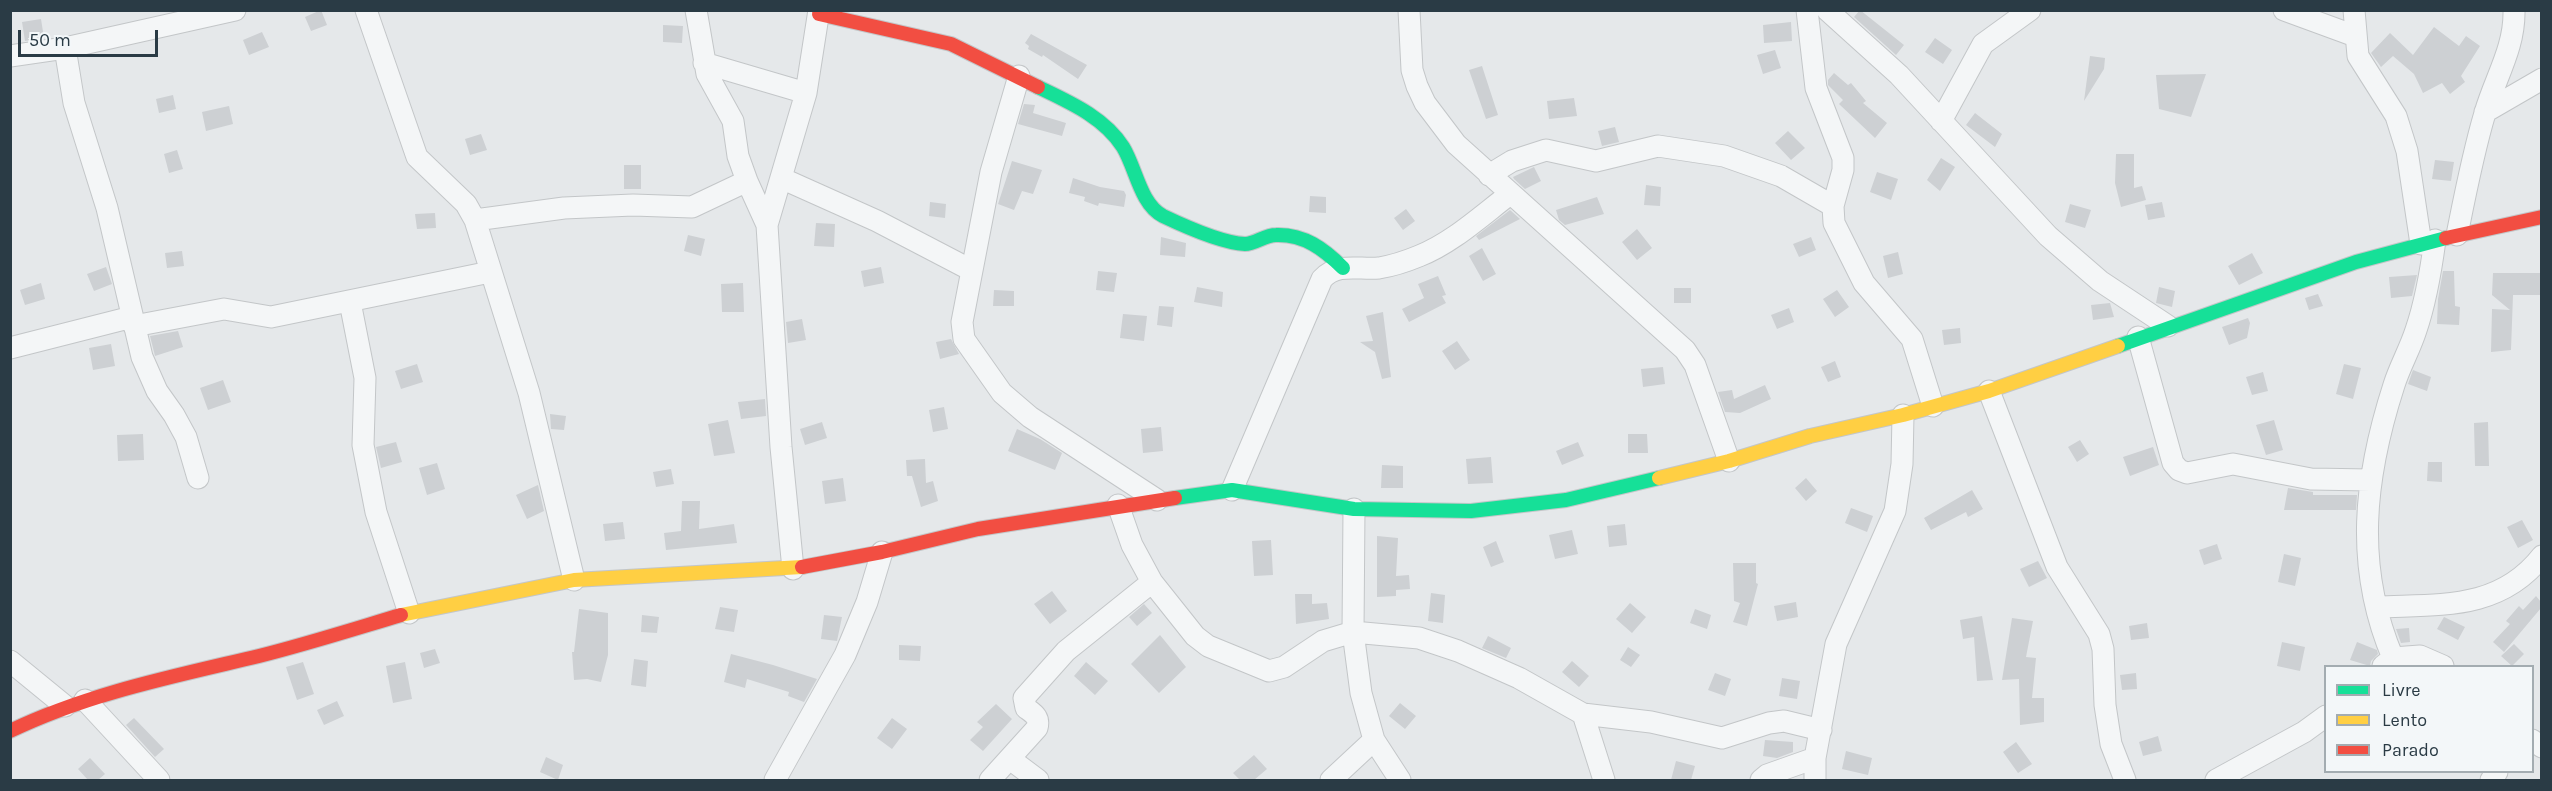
<!DOCTYPE html>
<style>
body{margin:0}
#map{position:relative;width:2552px;height:791px;overflow:hidden;background:#e5e8ea;font-family:Karla,sans-serif}
canvas{display:block}
.frame{position:absolute;inset:0;border:12px solid #2a3b45;pointer-events:none}
.legend{position:absolute;left:2324px;top:665px;width:210px;height:108px;box-sizing:border-box;background:#f3f7f9;border:2px solid #a3acb1;margin:0;padding:8px 10px;list-style:none;font-size:18px;color:#2a3b45}
.legend li{display:flex;align-items:center;gap:12px;height:30px}
.legend b{width:30px;border:2px solid #a3acb1}
.scale{position:absolute;left:18px;top:30px;width:140px;height:27px;box-sizing:border-box;border:3px solid #2a3b45;border-top:0;padding-left:8px;font-size:18px;line-height:21px;white-space:nowrap;color:#2a3b45;-webkit-text-stroke:4px #f3f7f9;paint-order:stroke}
</style>
<div id="map">
<canvas width="2552" height="791"></canvas>
<div class="frame"></div>
<ul class="legend">
<li><b style="height:8px;background:#16e098"></b>Livre</li>
<li><b style="height:8px;background:#ffcf43"></b>Lento</li>
<li><b style="height:8px;background:#f24e42"></b>Parado</li>
</ul>
<div class="scale">50 m</div>
</div>
<script>
const context = document.querySelector('canvas').getContext('2d');
context.lineJoin = 'round';
function paint(path, color) { context.fillStyle = color; context.fill(path, 'evenodd'); }
function stroke(path, color, width, dash) { context.strokeStyle = color; context.lineWidth = width; context.lineCap = dash ? 'butt' : 'round'; context.setLineDash(dash || []); context.stroke(path); }
const building = new Path2D(`
 M321,10L327,25L311,31L305,17Z
 M1860,10L1904,45L1896,55L1854,17Z
 M41,19L44,38L25,41L22,22Z
 M1791,22L1792,41L1764,43L1763,25Z
 M663,25L683,26L682,43L663,42Z
 M2434,27L2459,46L2466,36L2480,46L2461,76L2465,82L2450,94L2442,83L2423,93L2414,74L2393,56L2381,67L2371,53L2390,33L2413,55Z
 M262,32L269,47L249,55L243,40Z
 M1031,34L1087,65L1078,79L1043,55L1042,57L1028,49L1029,46L1025,43Z
 M1935,38L1952,50L1943,64L1925,52Z
 M1775,50L1781,68L1763,74L1757,55Z
 M2090,56L2105,58L2104,69L2084,101Z
 M1482,66L1498,115L1486,119L1469,70Z
 M1834,73L1848,85L1851,83L1866,101L1863,103L1887,123L1875,138L1839,104L1843,100L1828,85V80Z
 M2206,74L2191,117L2159,109L2156,75Z
 M173,95L176,109L159,113L156,99Z
 M1574,98L1577,116L1549,119L1547,101Z
 M1024,104L1035,105L1033,113L1066,123L1062,136L1018,124Z
 M229,106L233,124L206,131L202,112Z
 M1975,113L2002,134L1995,147L1966,125Z
 M1615,127L1619,142L1602,146L1598,131Z
 M1788,131L1805,148L1791,160L1775,143Z
 M481,134L487,150L470,155L465,139Z
 M177,150L183,169L169,173L164,154Z
 M2116,154H2134V188L2142,186L2146,200L2121,207L2115,183Z
 M1941,158L1955,167L1940,191L1927,180Z
 M2435,160L2454,162L2451,181L2432,179Z
 M1012,161L1042,170L1033,194L1022,191L1014,210L998,204Z
 M624,165H641V189H624Z
 M1534,167L1541,181L1525,189L1514,179L1513,177Z
 M1877,172L1898,179L1891,200L1870,192Z
 M1073,178L1100,187L1124,191L1126,195L1124,207L1099,203L1098,206L1084,201L1085,197L1069,193Z
 M1646,185L1661,187L1660,206L1644,205Z
 M1310,196L1326,197V213L1309,212Z
 M1597,197L1604,214L1565,225L1559,220L1556,210Z
 M930,202L946,204L945,218L929,216Z
 M2162,202L2165,217L2148,220L2145,205Z
 M2070,204L2091,210L2085,228L2065,222Z
 M1406,209L1415,221L1403,230L1394,218Z
 M1510,210L1520,219L1479,240L1476,236Z
 M435,213L436,228L417,229L415,214Z
 M816,223L835,224L834,247L814,246Z
 M1637,229L1652,248L1637,260L1622,242Z
 M688,235L705,239L701,256L684,251Z
 M1161,237L1186,243L1185,257L1160,255Z
 M1811,237L1816,250L1799,257L1793,244Z
 M1482,248L1496,274L1483,281L1469,256Z
 M182,251L184,266L167,268L165,253Z
 M1898,252L1903,274L1888,278L1883,256Z
 M2252,253L2263,273L2239,285L2228,266Z
 M106,267L112,284L94,291L87,274Z
 M881,267L884,283L864,287L861,271Z
 M1098,271L1117,273L1114,292L1096,290Z
 M2443,271H2454L2455,306L2460,307L2459,325L2437,324L2438,299Z
 M2493,273H2541V295H2513L2511,350L2491,352L2492,309L2510,310L2492,295Z
 M2417,275L2412,296L2391,298L2389,277Z
 M1438,276L1446,295L1442,296L1446,303L1409,322L1402,309L1424,298L1418,284Z
 M41,283L45,299L25,305L20,290Z
 M743,283L744,312H722L721,284Z
 M1197,287L1223,292L1222,307L1194,302Z
 M2159,287L2175,291L2172,307L2156,303Z
 M1674,288H1691V303H1674Z
 M994,290L1014,291V306H993Z
 M1837,290L1849,307L1835,317L1823,299Z
 M2318,294L2323,306L2309,310L2305,298Z
 M2110,303L2114,317L2093,320L2091,305Z
 M1159,306L1174,307L1172,327L1157,325Z
 M1789,308L1794,322L1777,329L1771,315Z
 M1383,312L1391,377L1382,379L1375,352L1360,342L1373,341L1366,316Z
 M1123,314L1147,316L1144,341L1120,338Z
 M2248,318L2250,323L2247,338L2229,345L2222,327Z
 M802,319L806,340L788,343L786,322Z
 M1960,328L1961,343L1944,345L1942,330Z
 M178,331L183,347L155,356L150,336Z
 M951,339L959,354L940,359L936,342Z
 M1457,341L1470,360L1455,370L1442,351Z
 M111,344L115,366L93,370L89,348Z
 M1835,361L1841,377L1828,382L1821,367Z
 M417,364L423,382L401,389L395,371Z
 M2344,364L2361,368L2353,399L2336,394Z
 M1663,367L1665,384L1643,387L1641,369Z
 M2413,370L2431,377L2427,391L2408,384Z
 M2263,372L2268,391L2252,395L2246,377Z
 M223,380L231,402L208,410L200,388Z
 M1765,385L1771,399L1740,413L1725,412L1718,392L1732,390L1734,399Z
 M765,399L766,416L741,419L738,402Z
 M944,407L948,429L933,432L929,410Z
 M550,414L566,416L564,430L551,429Z
 M728,420L735,453L714,456L708,424Z
 M2274,420L2283,450L2266,455L2256,425Z
 M822,422L827,438L805,445L800,429Z
 M2488,422L2489,466H2475L2474,423Z
 M1161,427L1163,451L1143,453L1141,429Z
 M1017,429L1040,439L1062,453L1055,470L1008,451Z
 M143,434L144,460L118,461L117,435Z
 M1628,434H1647L1648,453H1628Z
 M2080,440L2089,454L2077,462L2068,447Z
 M396,442L402,462L381,468L376,447Z
 M1578,442L1584,456L1562,465L1556,451Z
 M2153,447L2159,465L2130,476L2123,457Z
 M1491,457L1493,483L1468,484L1466,459Z
 M925,459L926,483L933,481L938,501L921,507L912,476H907L906,460Z
 M2428,462H2442V482L2427,481Z
 M437,463L445,489L427,495L419,468Z
 M1382,465L1403,466V488H1381Z
 M671,469L674,484L656,487L653,472Z
 M843,478L846,501L825,504L822,481Z
 M1806,478L1817,491L1806,501L1795,488Z
 M538,485L544,511L527,519L516,495Z
 M2288,488L2313,492V495H2357L2356,510H2284Z
 M1972,490L1983,509L1968,517L1966,512L1931,530L1924,518Z
 M682,501H700L699,529L734,524L737,543L666,550L664,533L681,531Z
 M1851,508L1873,516L1867,532L1845,523Z
 M2522,520L2533,540L2518,548L2507,527Z
 M623,522L625,539L605,541L603,524Z
 M1625,524L1627,545L1609,547L1607,526Z
 M1572,530L1578,554L1555,559L1549,535Z
 M1377,536L1398,538L1396,576L1409,575L1410,589L1396,590V596L1377,597Z
 M1271,540L1273,575L1254,576L1252,541Z
 M1496,541L1504,562L1491,567L1483,547Z
 M2217,544L2222,559L2204,565L2199,550Z
 M2284,554L2301,558L2295,586L2278,582Z
 M2038,561L2047,578L2029,587L2020,569Z
 M1733,563H1756V583L1758,584L1747,626L1733,622L1740,603L1734,601Z
 M1052,591L1067,611L1050,624L1034,604Z
 M1431,593L1445,595L1443,623L1428,621Z
 M1295,594H1312V604L1327,603L1329,619L1296,624Z
 M2536,596L2541,602V608L2504,652L2493,642L2510,624L2506,621L2519,606L2523,610Z
 M1796,602L1798,617L1777,621L1774,606Z
 M1630,603L1646,617L1632,633L1616,619Z
 M1144,604L1152,613L1137,626L1129,617Z
 M720,607L738,610L734,632L715,629Z
 M579,609L608,613V655L601,682L587,679L574,680L572,652H574Z
 M1695,609L1711,615L1707,629L1690,623Z
 M642,615L659,617L657,633L641,632Z
 M824,615L842,617L837,641L821,639Z
 M1982,616L1993,680L1977,681L1974,637L1963,639L1960,620Z
 M2444,617L2465,627L2458,640L2437,629Z
 M2012,618L2033,621L2026,657L2036,658L2032,698H2044V722L2020,725L2019,679L2002,680Z
 M2147,623L2149,638L2131,640L2129,626Z
 M2409,628L2410,642L2401,643L2396,629Z
 M1160,635L1186,667L1159,693L1131,664Z
 M1488,636L1511,648L1506,658L1482,648Z
 M2282,642L2305,647L2300,671L2277,666Z
 M2357,642L2377,650L2378,654L2371,661L2370,666L2350,660Z
 M2514,644L2524,654L2512,666L2501,656Z
 M899,645L921,646L920,661L899,660Z
 M1628,647L1640,655L1631,667L1620,660Z
 M435,649L440,663L424,668L420,653Z
 M731,654L773,665L817,679L804,702L788,696L789,692L747,679L745,688L724,682Z
 M634,659L648,661L646,687L631,685Z
 M1572,661L1589,676L1579,687L1562,672Z
 M303,662L314,694L297,700L286,667Z
 M405,662L412,699L393,703L386,666Z
 M1086,662L1108,681L1095,695L1074,676Z
 M1715,673L1731,679L1725,696L1708,690Z
 M2136,673L2137,689L2122,690L2120,675Z
 M1782,678L1800,681L1797,699L1779,696Z
 M337,701L344,716L324,725L317,710Z
 M1400,703L1416,716L1405,729L1389,716Z
 M996,704L1012,719L983,751L970,740L983,727L977,722Z
 M134,718L164,749L155,757L126,725Z
 M892,718L907,729L892,749L877,738Z
 M2158,736L2162,751L2143,756L2139,742Z
 M1765,740L1793,742V752L1777,758L1763,756Z
 M2016,742L2032,764L2018,773L2003,752Z
 M1846,751L1872,758L1868,775L1842,769Z
 M1254,755L1267,769L1254,780H1240L1233,773Z
 M546,757L563,765L558,780L540,772Z
 M90,758L105,774L98,780H88L78,769Z
 M1676,761L1695,766L1691,780H1671Z`);
const street = new Path2D(`
 M366,10L417,157L466,204L475,220L529,393L574,580
 M696,10L707,74L733,121L738,156L747,181L767,225L781,447L793,569
 M1409,10L1412,70L1417,86L1425,103L1456,144L1685,350L1695,365L1729,461
 M1807,10L1816,88L1843,158V170L1833,206L1834,223L1864,283L1912,339L1933,406
 M1827,10L1899,75L2048,236L2100,281L2168,326
 M2284,10L2355,36
 M2354,10L2358,56L2396,116L2407,151L2421,244
 M65,48L74,103L107,208L142,357L157,391L174,415L186,437L198,478
 M10,56L65,48L235,10
 M704,63L806,93
 M1019,76L991,172L962,322L964,339L1002,393L1030,417L1157,500
 M2485,112L2542,79
 M1941,121L1983,44L2030,10
 M1489,175L1512,161L1546,150L1596,161L1658,146L1724,156L1781,176L1833,206
 M781,178L877,221L971,270
 M475,220L564,208L633,205L692,207L747,181
 M767,225L806,93L819,10
 M2457,235C2465,195 2473,153 2485,113C2495,78 2515,48 2514,10
 M350,302L365,378L363,445L376,512L409,613
 M134,326L224,309L271,317L490,272
 M2138,337L2173,463L2179,470L2187,473L2233,464L2311,479L2370,480
 M10,348L132,317
 M1989,391L2057,567L2099,634L2103,649L2105,705L2111,744L2125,780
 M1232,490L1322,279C1337,262 1359,270 1379,268C1391,266 1407,261 1419,256C1452,243 1481,216 1510,194
 M1118,505L1132,545L1152,582L1195,636L1208,646L1269,671L1284,667L1323,641L1353,632L1419,638L1458,651L1519,678L1583,714L1651,722L1722,738L1769,723L1784,721L1821,730
 M1354,509L1353,632L1361,693L1374,740L1400,780
 M2377,607C2439,604 2499,611 2542,556
 M2393,658L2420,656L2443,666
 M10,661L65,706
 M2383,666L2393,658C2354,566 2364,478 2394,385C2400,366 2410,349 2416,330C2426,301 2431,270 2435,240
 M85,700L159,780
 M1583,714L1604,780
 M2532,740L2542,747
 M1010,759L1038,780
 M775,780L845,655L867,602L882,552
 M990,780L1037,728C1040,717 1034,714 1026,708L1024,698L1066,651L1152,582
 M1331,780L1374,740
 M1761,780L1767,775L1815,758
 M1815,780V758L1836,644L1895,511L1902,464L1903,415
 M2216,780L2304,732L2326,716
 M2491,780L2497,772`);
const fast = new Path2D(`
 M1038,87C1069,102 1104,117 1123,147C1136,168 1140,204 1163,216C1184,226 1223,243 1245,244C1255,244 1265,235 1276,235C1304,234 1324,249 1343,268
 M2118,346L2356,262L2446,238
 M1175,498L1232,490L1354,509L1471,511L1566,500L1659,478`);
const slow = new Path2D(`
 M1659,478L1729,461L1810,436L1903,415L1989,391L2118,346
 M401,615L574,580L802,567`);
const jam = new Path2D(`
 M819,14L951,44L1038,87
 M2446,238L2542,217
 M802,567L882,552L978,529L1175,498
 M10,731C89,693 175,676 259,656C307,644 354,629 401,615`);
paint(building, '#cdd0d3');
stroke(street, '#c3c6c8', 23);
stroke(fast, '#c3c6c8', 16);
stroke(slow, '#c3c6c8', 16);
stroke(jam, '#c3c6c8', 16);
stroke(street, '#f4f6f7', 21);
stroke(fast, '#16e098', 14);
stroke(slow, '#ffcf43', 14);
stroke(jam, '#f24e42', 14);
</script>
